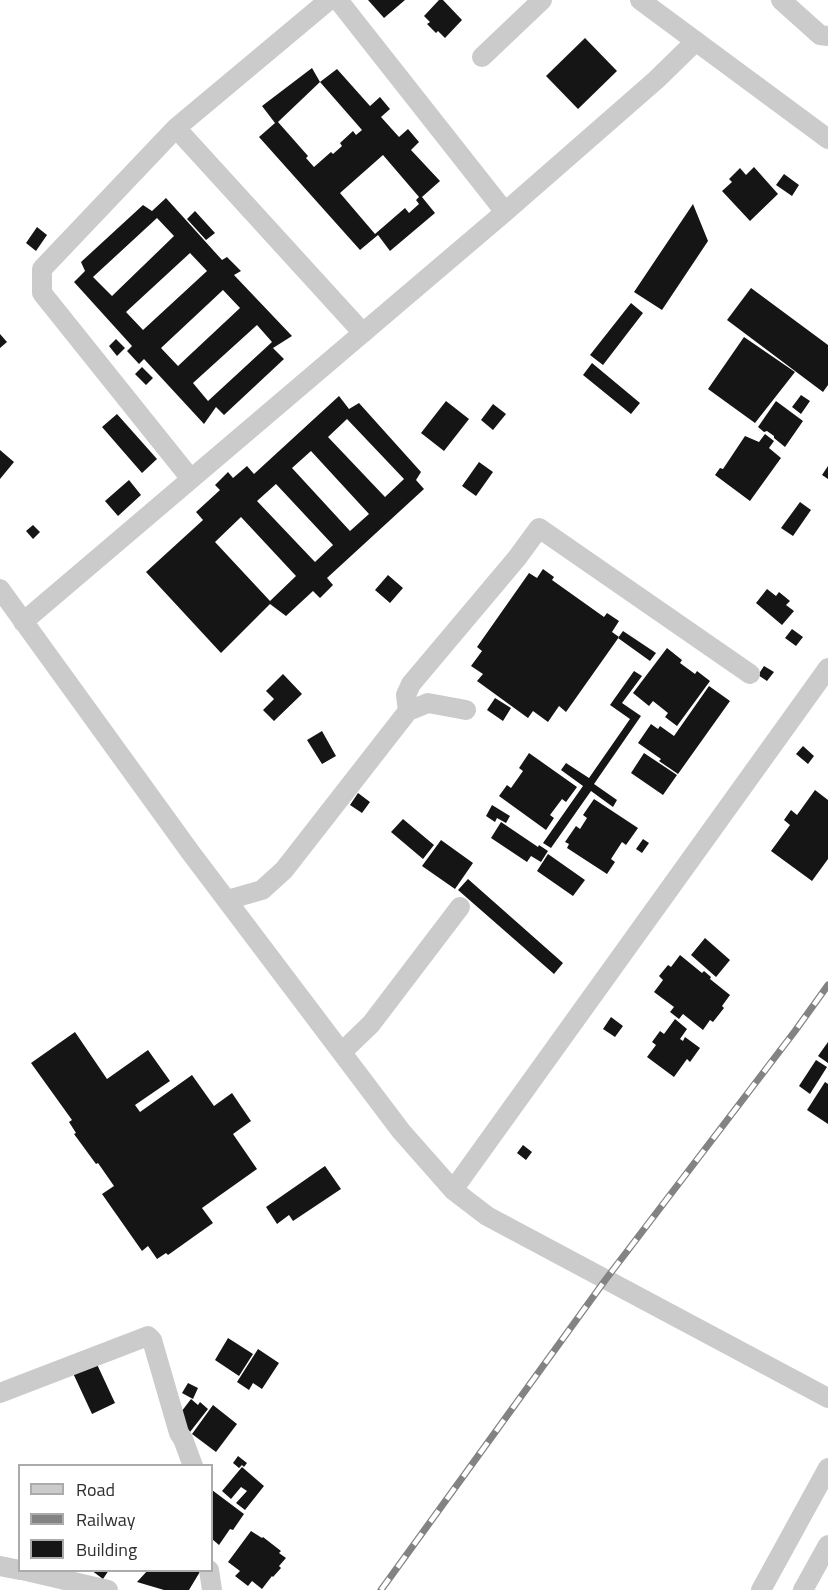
<!DOCTYPE html>
<style>
body{margin:0}
#map{position:relative;width:828px;height:1590px;overflow:hidden;background:#fff;font-family:"Titillium Web",sans-serif}
canvas{display:block}
.legend{position:absolute;left:18px;top:1464px;width:195px;height:108px;box-sizing:border-box;background:#fff;border:2px solid #ababab;margin:0;padding:8px 10px;list-style:none;font-size:18px;color:#2e2e2e}
.legend li{display:flex;align-items:center;gap:12px;height:30px}
.legend b{width:30px;border:2px solid #ababab}
</style>
<div id="map">
<canvas width="828" height="1590"></canvas>
<ul class="legend">
<li><b style="height:8px;background:#cbcbcb"></b>Road</li>
<li><b style="height:8px;background:#838383"></b>Railway</li>
<li><b style="height:16px;background:#151515"></b>Building</li>
</ul>
</div>
<script>
const context = document.querySelector('canvas').getContext('2d');
context.lineJoin = 'round';
function paint(path, color) { context.fillStyle = color; context.fill(path, 'evenodd'); }
function stroke(path, color, width, dash) { context.strokeStyle = color; context.lineWidth = width; context.lineCap = dash ? 'butt' : 'round'; context.setLineDash(dash || []); context.stroke(path); }
const building = new Path2D(`
 M368,0H405L384,18Z
 M439,0H443L462,20L445,38L438,31L436,33L427,24L430,22L424,16Z
 M585,38L617,71L578,109L546,76Z
 M312,68L320,82L337,69L370,106L380,97L390,109L381,117L399,137L408,129L419,142L411,150L440,181L422,197L435,213L390,251L378,235L360,250L259,137L275,123L262,106ZM320,82L362,130L356,135L353,131L340,143L342,146L333,154L331,152L314,167L306,158L308,156L278,122ZM383,155L419,197L416,200L419,204L409,213L405,208L375,234L340,193Z
 M754,167L778,194L750,221L722,191L732,182L729,179L740,168L746,175Z
 M784,174L799,185L792,196L776,185Z
 M166,198L222,260L227,257L241,271L234,275L292,336L273,348L284,359L224,415L216,407L204,424L144,359L139,364L127,351L132,346L74,282L85,271L81,262L143,205L152,211ZM157,218L174,236L112,296L93,277ZM190,253L207,271L143,330L126,312ZM223,290L240,308L178,366L161,348ZM257,325L272,342L208,401L193,383Z
 M693,204L708,241L662,310L634,292Z
 M195,211L215,233L206,240L187,219Z
 M37,227L47,235L36,251L26,243Z
 M751,288L828,345V385L823,392L727,320Z
 M631,303L643,313L603,365L590,355Z
 M0,334L7,342L0,348Z
 M744,337L795,372L755,423L708,389Z
 M116,339L125,348L117,356L109,346Z
 M592,363L640,403L631,414L583,375Z
 M142,367L153,378L146,385L135,374Z
 M801,395L810,401L801,414L792,407Z
 M339,396L349,409L359,403L421,472L416,480L424,489L327,578L333,585L320,598L313,591L286,616L270,604L221,653L146,572L203,520L196,512L220,490L215,485L228,472L233,478L247,466L254,474ZM347,419L404,479L385,497L328,437ZM311,451L369,514L350,531L292,468ZM276,484L333,545L315,562L257,501ZM241,517L296,576L270,601L215,542Z
 M446,401L469,419L444,451L421,433Z
 M776,401L803,421L785,447L774,438V436L767,431L764,432L758,427Z
 M493,404L506,414L493,430L481,420Z
 M117,414L157,459L142,473L102,427Z
 M765,434L774,441L769,448L781,458L750,501L715,475L720,468L723,469L745,436L759,442Z
 M0,450L14,462L0,479Z
 M479,462L493,472L476,496L462,486Z
 M828,466V479L822,475Z
 M129,480L141,495L118,516L105,501Z
 M800,502L811,510L793,536L781,528Z
 M33,525L40,532L33,539L26,531Z
 M543,569L554,577L552,580L604,617L607,613L619,621L612,632L619,637L566,712L559,706L548,722L533,711L528,718L477,681L483,674L471,666L482,651L477,647L529,573L537,578Z
 M388,575L403,588L390,603L375,590Z
 M767,589L776,596L779,592L790,601L786,605L794,611L782,625L756,603Z
 M792,629L803,637L796,646L785,638Z
 M623,631L656,653L650,661L618,638Z
 M667,648L682,660L680,663L695,674L697,671L710,681L677,726L665,717L668,713L653,701L649,706L633,693Z
 M764,666L774,672L767,681L758,675Z
 M634,671L642,676L622,703L641,716L594,784L617,800L613,807L591,791L551,848L543,843L583,786L561,770L566,763L589,778L630,719L610,705Z
 M283,674L302,694L274,721L263,710L274,699L266,691Z
 M709,686L730,701L678,774L659,761L661,759L638,743L651,724L658,729L660,726L674,736Z
 M495,698L511,708L503,721L487,710Z
 M322,731L336,756L322,764L307,740Z
 M803,746L814,756L808,764L796,754Z
 M529,753L577,787L566,802L562,799L550,815L554,818L546,830L499,796L507,785L511,788L523,771L519,768Z
 M644,753L677,775L663,795L631,773Z
 M815,790L828,800V859L812,881L771,851L790,825L784,820L791,810L797,815Z
 M358,793L370,802L362,813L350,805Z
 M594,799L638,828L626,845L622,842L611,859L615,862L607,874L567,848L569,844L565,842L576,826L580,829L587,818L583,815Z
 M492,805L510,816L506,823L497,818L495,822L486,816Z
 M403,819L434,845L423,859L391,832Z
 M501,822L538,847L539,845L548,851L541,862L531,856L527,862L491,838Z
 M643,839L649,843L642,853L636,849Z
 M441,840L473,863L455,889L422,866Z
 M548,854L585,880L573,896L537,871Z
 M468,879L563,963L554,974L458,890Z
 M705,938L730,960L716,977L691,955Z
 M680,955L702,973L704,971L711,977L710,979L730,995L722,1006L724,1008L713,1022L710,1020L703,1030L683,1014L679,1019L670,1012L674,1007L654,992L663,980L659,976L668,965L671,967Z
 M611,1017L623,1026L615,1037L603,1029Z
 M675,1019L687,1029L680,1039L683,1041L685,1037L700,1048L690,1062L687,1059L674,1077L647,1057L656,1045L652,1042L660,1031L664,1034Z
 M75,1032L107,1079L148,1050L170,1081L135,1105L140,1112L192,1075L214,1106L232,1093L251,1121L233,1134L257,1169L202,1208L213,1223L168,1255L166,1253L157,1259L148,1246L142,1251L102,1194L114,1186L98,1163L96,1164L74,1134L76,1133L69,1122L72,1120L31,1063Z
 M828,1042V1063L818,1056Z
 M816,1060L827,1067L810,1094L799,1086Z
 M825,1082L828,1084V1124L807,1110Z
 M523,1145L532,1152L526,1160L517,1153Z
 M325,1166L341,1189L293,1221L289,1215L277,1224L266,1207Z
 M228,1338L253,1354L239,1376L215,1360Z
 M258,1349L279,1363L262,1389L253,1383L249,1390L237,1382Z
 M95,1360L115,1403L92,1414L72,1371Z
 M188,1383L198,1388L193,1399L182,1393Z
 M191,1399L198,1405L200,1402L208,1409L190,1432L175,1420Z
 M213,1405L237,1424L216,1452L192,1434Z
 M238,1456L247,1463L244,1467L242,1465L239,1468L233,1463Z
 M242,1467L264,1486L245,1510L236,1503L247,1491L241,1487L231,1499L222,1491Z
 M212,1490L244,1514L233,1530L230,1529L219,1545L212,1539Z
 M251,1531L262,1538L263,1537L281,1551L279,1553L286,1558L279,1566L281,1568L273,1577L272,1576L262,1589L252,1581L248,1586L235,1576L240,1571L228,1562Z
 M91,1570H109L103,1579Z
 M148,1570H201L189,1590H164L137,1582Z`);
const minor = new Path2D(`
 M329,0L176,128L363,333
 M338,0L505,212
 M640,0L828,139
 M781,0L820,35L828,36
 M482,57L542,0
 M176,128L42,269V293L191,479
 M0,589L191,853L401,1131L453,1190L487,1216L828,1398
 M23,622L505,212L656,80L696,41
 M408,711L406,695L411,684L517,558L539,528L750,674
 M227,900L262,890L284,870L408,711L428,703L466,710
 M342,1052L371,1024L460,907
 M453,1190L828,668
 M0,1393L148,1336L152,1340L179,1433L183,1439L193,1466
 M0,1566L20,1570
 M22,1570L108,1590
 M209,1570L212,1590
 M761,1590L828,1468
 M803,1590L828,1545`);
const rail = new Path2D(`
 M381,1590L606,1279L795,1031L828,985`);
paint(building, '#151515');
stroke(minor, '#cbcbcb', 20);
stroke(rail, '#838383', 7);
stroke(rail, '#fff', 4.5, [14]);
</script>
